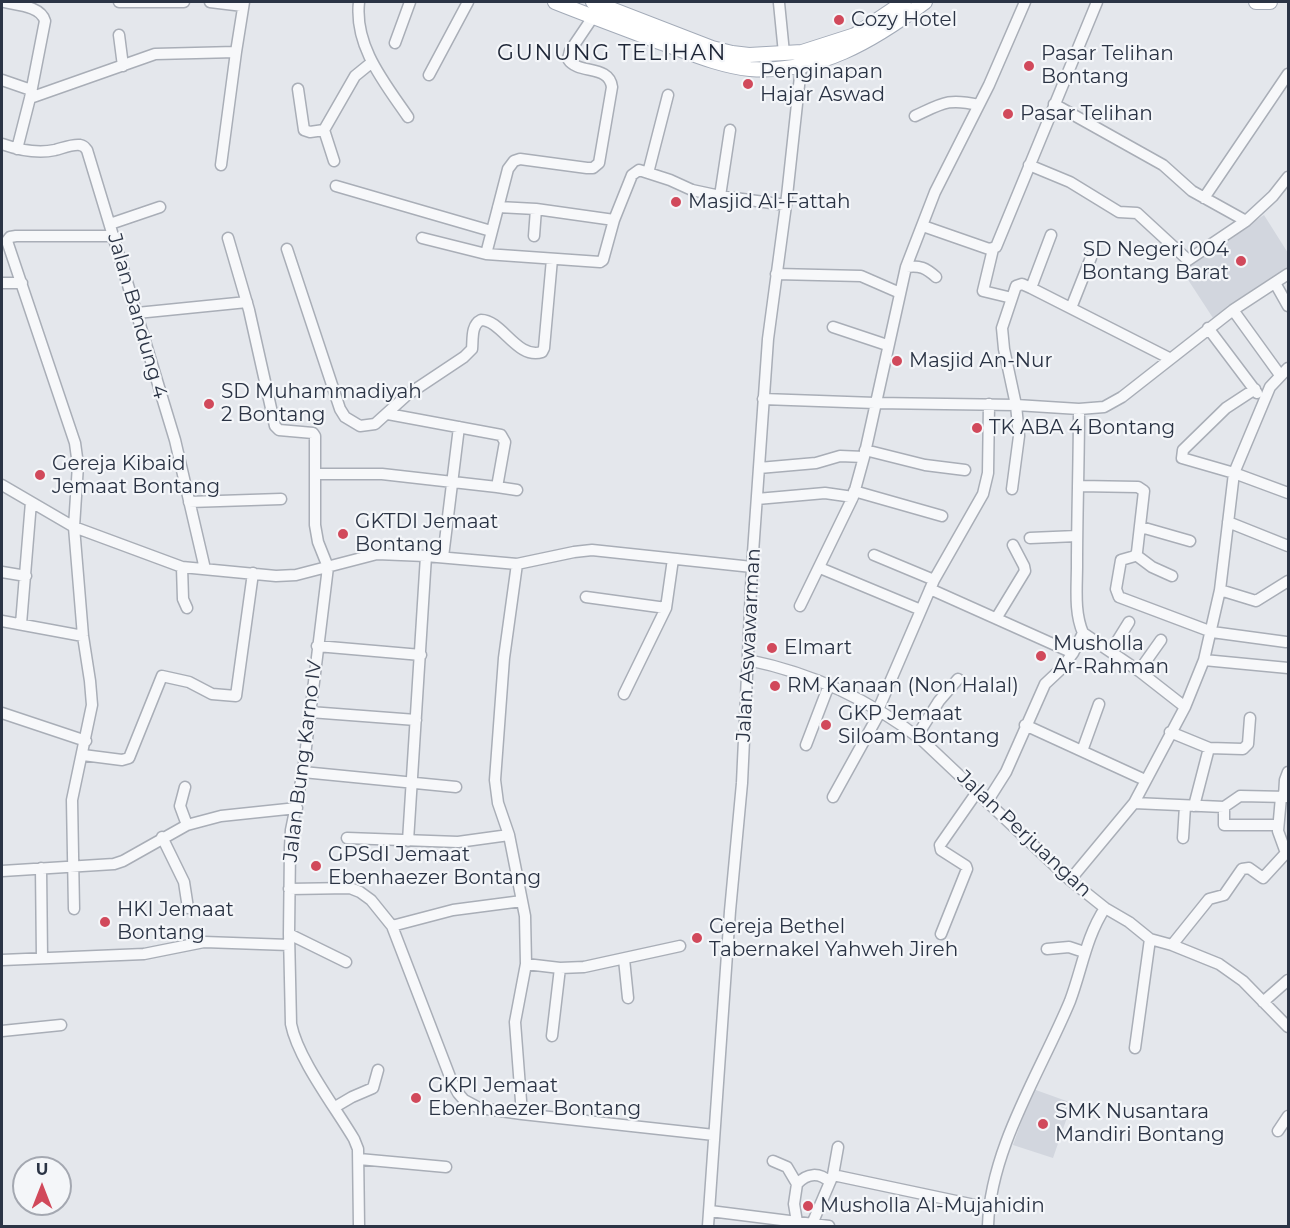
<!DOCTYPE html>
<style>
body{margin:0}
#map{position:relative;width:1290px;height:1228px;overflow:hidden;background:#e4e7ec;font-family:Montserrat,sans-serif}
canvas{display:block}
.frame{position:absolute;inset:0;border:3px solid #2b3445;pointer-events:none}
.north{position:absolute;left:12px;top:1156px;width:60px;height:60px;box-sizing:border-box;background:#f4f6f9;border:2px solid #a4a8b1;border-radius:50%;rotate:0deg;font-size:16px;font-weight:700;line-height:24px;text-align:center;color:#2b3445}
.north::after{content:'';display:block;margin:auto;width:21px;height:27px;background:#d1495b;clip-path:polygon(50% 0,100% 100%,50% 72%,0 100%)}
</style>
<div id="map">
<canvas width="1290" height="1228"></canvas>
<div class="frame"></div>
<div class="north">U</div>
</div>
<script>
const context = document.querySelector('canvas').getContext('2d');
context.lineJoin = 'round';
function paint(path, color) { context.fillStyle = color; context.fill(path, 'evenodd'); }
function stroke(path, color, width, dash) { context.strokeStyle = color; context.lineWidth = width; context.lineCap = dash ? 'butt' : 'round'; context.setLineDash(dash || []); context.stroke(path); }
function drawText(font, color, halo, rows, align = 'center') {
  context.font = font + ' Montserrat,sans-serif'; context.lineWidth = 4.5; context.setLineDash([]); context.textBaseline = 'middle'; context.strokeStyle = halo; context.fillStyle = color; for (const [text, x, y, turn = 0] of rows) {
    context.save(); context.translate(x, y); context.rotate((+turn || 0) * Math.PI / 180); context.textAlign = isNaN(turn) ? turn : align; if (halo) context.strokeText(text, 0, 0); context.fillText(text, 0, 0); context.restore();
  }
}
const built = new Path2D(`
 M1264,215L1288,253V269L1213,318L1181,269Z
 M1033,1089L1072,1103L1053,1158L1013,1145Z`);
const minor = new Path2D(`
 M4,2C17,5 41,6 45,21L30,98L17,149
 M119,2H184
 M210,2L243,6
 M359,2C354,46 384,82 408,117
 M779,3L784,53
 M593,17L570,51L568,59C578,75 609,64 612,87L599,163L593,168H587L520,159L514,161L508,169L486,254L600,262L603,260L614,220L632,175L639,170L670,180L692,190L720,196L786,205
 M119,35L123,66
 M395,43L410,2
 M429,75L468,2
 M2,80L31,90
 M298,89L304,130L310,132L324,130L355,76L371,63
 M30,98L155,54L236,52L244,2
 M1054,104L1163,165L1192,191L1246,221
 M915,116C943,103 948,98 979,105
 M324,130L334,161
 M2,144C19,150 37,154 55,150C63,148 72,144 80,145C85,146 84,147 87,150L175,440L205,569
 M221,165L236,52
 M1029,165L1070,182L1119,212L1137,213L1188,260L1246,221L1273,196L1288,177
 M648,173L668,95
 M336,186L491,231
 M720,196L730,130
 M1204,198L1288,74
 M498,207L536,209L614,220
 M110,224L160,207
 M923,226L989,249L996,247L1097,2
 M534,236L536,209
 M228,238L249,310L275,426L279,430L313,433L315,436V525L318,542L328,567L303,772L291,830L290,848L289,934L291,1024C298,1059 335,1107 354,1139L358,1149L359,1226
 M422,238L486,254
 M287,249L340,409L345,417L360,426L375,424L407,395L464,357L472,349C473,339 471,325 481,320C502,320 517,360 542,352L544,348L552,259
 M993,249L983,291L1012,298
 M906,267C920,265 926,268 936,277
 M776,274L861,276L900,293
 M2,283H22
 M1275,283L1288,306
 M1031,288L1051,235
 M1071,308L1092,255
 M1233,310L1280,375
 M137,313L247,302
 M833,327L887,345
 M1208,328L1257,393
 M1255,389L1226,408L1183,450L1182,458L1234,473L1270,387L1288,368
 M763,399L875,403L1016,405L1079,409L1104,407L1122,397L1233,310L1288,274
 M1079,409C1079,461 1077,513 1077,565C1077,588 1074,612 1083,633L1139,671L1185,707
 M865,450L925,465L965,470
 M759,468L816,463L840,456L864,457
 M315,474H382L497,487L505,442L501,435L388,414
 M2,485L74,527L182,567L276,576L296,575L377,554L426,556L517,564L574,552L592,550L752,567
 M1079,486L1138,487L1144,491L1137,552L1135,556L1121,560L1116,589L1119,597L1212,632L1286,642
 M497,487L517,490
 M1012,489L1019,436L1016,405L1004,349L1002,328L1016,286L1022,284L1031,288L1169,358
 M854,491L942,516
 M757,499L825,493L853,497
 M189,502L281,499
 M1228,522L1288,546
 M1141,527L1190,541
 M1030,538L1077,536
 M874,555L934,580
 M1136,555L1152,567L1172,576
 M443,557L459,427
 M517,564L504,658L495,780L498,803L509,835L525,916L526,964L515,1022L522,1114
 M182,567L183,599L187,608
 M820,568L921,610
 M2,572L26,576
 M930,589L1073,653
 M1220,590L1256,601L1288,581
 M586,597L666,608
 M800,606L853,497L864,457L906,267L935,192L989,85L1025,2
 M997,617L1025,571L1024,566L1013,545
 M2,621L83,636
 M21,624L31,502
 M317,646L421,655
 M1111,651L1129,622
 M748,660C812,673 872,701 923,741L1070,880L1105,908L1129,922L1150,939L1172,945L1219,964L1243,981L1288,1027
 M1204,660L1288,668
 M1139,671L1161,640
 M624,694L666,608L673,559
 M878,710L934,580L983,494L988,473L989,404
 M310,712L416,720
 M2,713L86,741
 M1025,725L1145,780
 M1170,732L1209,748L1243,749L1248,744L1250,718
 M917,736L939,701L958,679
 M806,745L829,685
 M1082,751L1099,704
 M83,755L122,760L129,758L162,676L189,682L212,694L236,696L253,573
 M303,772L456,787
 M185,787L180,806L187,825
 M833,797L880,712
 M1284,797L1285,780L1288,772
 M987,802L1006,772L1045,684L1061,669L1073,653L1083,633
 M1134,803L1224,807L1240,796L1288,797
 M1194,806L1209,748
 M1224,807V825H1278
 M162,837L184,882L188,908
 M347,838L458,842L509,835
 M1183,838L1185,806
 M408,841L426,556
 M41,868L42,958
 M2,871L114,864L123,861L187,825L221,816L297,808
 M1070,880L1134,803L1185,707L1204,660L1220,590L1234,473L1288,493
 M289,889L350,888L360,892L371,900L392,926L452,1082L458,1093L464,1100L479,1108L522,1114L714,1135
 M74,909L72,800L92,705L90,681L83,636L74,527L78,465L75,443L7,241L10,237L16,236H114
 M392,926L453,910L522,901
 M289,934L346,962
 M941,934L967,869L966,866L941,850L940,845L977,792
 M1172,945L1209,899L1224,895L1242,869L1249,868L1263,878L1286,853L1278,831L1281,797
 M1047,949L1069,947L1084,952
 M624,959L628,998
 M2,960L144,954L204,942L289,945
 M526,964L560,968L584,967L680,946
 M1263,1002L1288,980
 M2,1031L61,1025
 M552,1036L560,968
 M1135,1048L1150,939
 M335,1107L352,1097L373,1088L378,1070
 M1278,1131L1288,1116
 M359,1159L446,1167
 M773,1161L787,1167L797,1184L794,1204L797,1222
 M833,1175L838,1147
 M797,1184C807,1173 819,1172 830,1182
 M710,1211L829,1226
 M812,1224L833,1175L989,1208
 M708,1226L730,911L742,783L752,567L768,339L786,205L802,58
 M988,1226C990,1149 1041,1071 1070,1001C1082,969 1086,937 1105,908`);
const major = new Path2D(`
 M555,2C590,16 626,29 662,43C690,53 720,66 750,69C818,74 873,41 925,2
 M593,2L712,48L732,53L749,55L802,52L855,35L904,2
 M1256,2H1270`);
const markers = [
 [839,20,6,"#d1495b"],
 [1029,66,6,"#d1495b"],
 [748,84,6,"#d1495b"],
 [1008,114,6,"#d1495b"],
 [676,202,6,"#d1495b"],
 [1241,261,6,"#d1495b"],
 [897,361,6,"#d1495b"],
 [209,404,6,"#d1495b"],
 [977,428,6,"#d1495b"],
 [40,475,6,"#d1495b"],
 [343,534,6,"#d1495b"],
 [772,648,6,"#d1495b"],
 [1041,656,6,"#d1495b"],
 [775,686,6,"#d1495b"],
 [826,725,6,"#d1495b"],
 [316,866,6,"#d1495b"],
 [105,922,6,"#d1495b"],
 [697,938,6,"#d1495b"],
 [416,1098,6,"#d1495b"],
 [1043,1124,6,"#d1495b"],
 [808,1206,6,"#d1495b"]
];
const poiNames = [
 ["Cozy Hotel",851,20],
 ["Pasar Telihan",1041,54],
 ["Bontang",1041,77],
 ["Penginapan",760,72],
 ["Hajar Aswad",760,95],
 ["Pasar Telihan",1020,114],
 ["Masjid Al-Fattah",688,202],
 ["SD Negeri 004",1229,250,"right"],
 ["Bontang Barat",1229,273,"right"],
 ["Masjid An-Nur",909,361],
 ["SD Muhammadiyah",221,392],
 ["2 Bontang",221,415],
 ["TK ABA 4 Bontang",989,428],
 ["Gereja Kibaid",52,464],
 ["Jemaat Bontang",52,487],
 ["GKTDI Jemaat",355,522],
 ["Bontang",355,545],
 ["Musholla",1053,644],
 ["Ar-Rahman",1053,667],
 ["Elmart",784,648],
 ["RM Kanaan (Non Halal)",787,686],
 ["GKP Jemaat",838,714],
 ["Siloam Bontang",838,737],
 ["GPSdI Jemaat",328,855],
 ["Ebenhaezer Bontang",328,878],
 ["HKI Jemaat",117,910],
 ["Bontang",117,933],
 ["Gereja Bethel",709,927],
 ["Tabernakel Yahweh Jireh",709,950],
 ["GKPI Jemaat",428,1086],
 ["Ebenhaezer Bontang",428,1109],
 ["SMK Nusantara",1055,1112],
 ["Mandiri Bontang",1055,1135],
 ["Musholla Al-Mujahidin",820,1206]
];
const streetNames = [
 ["Jalan Bandung 4",137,316,74],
 ["Jalan Aswawarman",749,645,-87],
 ["Jalan Bung Karno IV",303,761,-83],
 ["Jalan Perjuangan",1024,834,43]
];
const quarterNames = [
 ["GUNUNG TELIHAN",612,54]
];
paint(built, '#d2d6de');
stroke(minor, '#a9aeb7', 13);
stroke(major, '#a3abb8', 16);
stroke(minor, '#f7f8fa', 10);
stroke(major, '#fff', 14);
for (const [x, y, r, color] of markers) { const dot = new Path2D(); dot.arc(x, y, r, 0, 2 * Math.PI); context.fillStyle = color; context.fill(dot); stroke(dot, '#f4f6f9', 2); }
drawText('20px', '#2b3445', '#f4f6f9', poiNames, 'left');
drawText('20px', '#2b3445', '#f4f6f9', streetNames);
context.letterSpacing = '1.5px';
drawText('22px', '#1d2536', '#f4f6f9', quarterNames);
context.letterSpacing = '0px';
</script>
